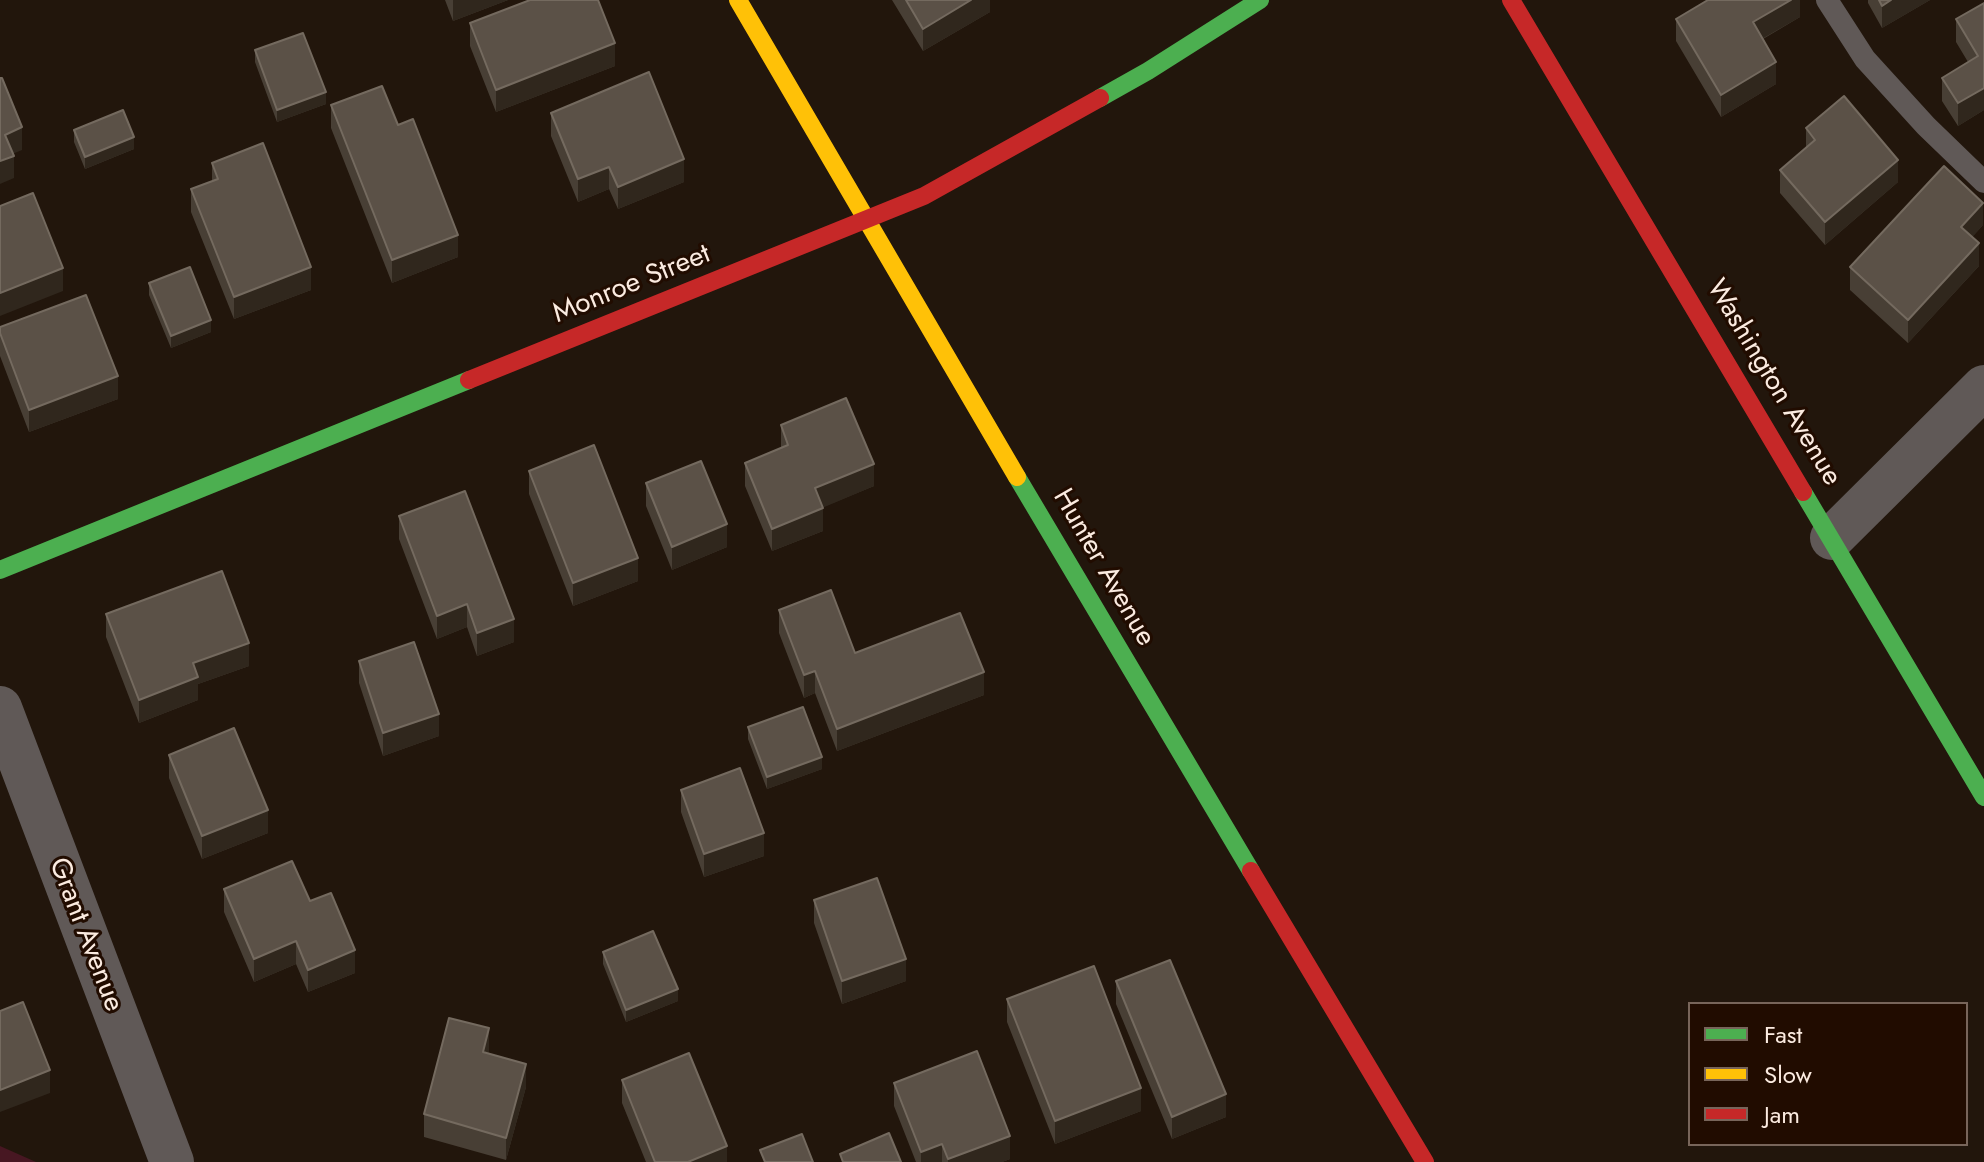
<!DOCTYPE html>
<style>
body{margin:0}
#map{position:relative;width:1984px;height:1162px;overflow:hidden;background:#22160c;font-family:Jost,sans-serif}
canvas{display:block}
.legend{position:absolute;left:1688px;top:1002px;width:280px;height:144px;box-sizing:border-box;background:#210c00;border:2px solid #78655a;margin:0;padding:10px 14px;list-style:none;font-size:24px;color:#fbebe0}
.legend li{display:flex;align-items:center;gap:16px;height:40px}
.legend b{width:40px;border:2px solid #78655a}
</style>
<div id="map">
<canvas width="1984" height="1162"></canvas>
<ul class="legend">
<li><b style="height:10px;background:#4caf50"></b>Fast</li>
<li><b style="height:10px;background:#ffc107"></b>Slow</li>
<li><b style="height:10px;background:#c62828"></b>Jam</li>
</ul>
</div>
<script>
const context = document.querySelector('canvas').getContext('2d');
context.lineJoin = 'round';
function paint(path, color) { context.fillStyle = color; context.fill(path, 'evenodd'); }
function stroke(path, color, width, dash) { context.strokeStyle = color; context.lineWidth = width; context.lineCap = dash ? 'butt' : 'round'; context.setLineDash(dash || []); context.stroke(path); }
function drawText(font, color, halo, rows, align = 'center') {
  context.font = font + ' Jost,sans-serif'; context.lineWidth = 6; context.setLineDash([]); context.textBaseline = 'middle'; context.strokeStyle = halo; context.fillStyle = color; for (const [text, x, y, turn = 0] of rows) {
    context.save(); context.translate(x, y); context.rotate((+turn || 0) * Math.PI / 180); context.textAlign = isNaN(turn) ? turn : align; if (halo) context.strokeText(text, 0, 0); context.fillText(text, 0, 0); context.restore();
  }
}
const green = new Path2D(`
 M0,1146L36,1162H0Z`);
const lane = new Path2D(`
 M1827,0L1865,59L1926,126L1984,182`);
const street = new Path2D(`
 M1832,538L1984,387
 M0,708L172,1162`);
const fast = new Path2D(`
 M1100,98L1148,71L1260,0
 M1017,477L1251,871
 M1803,492L1984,797
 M0,570L469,380`);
const slow = new Path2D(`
 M738,0L1017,477`);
const jam = new Path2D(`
 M1511,0L1803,492
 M469,380L924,196L1100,98
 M1251,871L1425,1162`);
const wall = new Path2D(`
 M445,0H508L453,21Z
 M892,0H990V12L923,51Z
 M1800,0V17L1763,39L1776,84L1721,117L1676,41V19Z
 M1868,0H1930L1882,28L1868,3Z
 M1984,3V110L1958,126L1942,101V78L1968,62L1956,42V19Z
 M470,23L615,66L496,112L470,46Z
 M255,50L326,104L277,122L255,62Z
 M331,105L398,125L458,257L392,283L331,128Z
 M551,113L684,182L618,209L609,189L578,202L551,136Z
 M1806,128L1898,182L1825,245L1780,193V170L1806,147Z
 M74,130L134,149L85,169L74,142Z
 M212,163L311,290L234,319L191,212V189L212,181Z
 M1983,225L1972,237L1979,266L1908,343L1850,290V267Z
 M149,283L211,332L171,348L149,295Z
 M0,327L118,399L29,432L0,356Z
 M781,425L874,486L823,507V531L772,551L745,486V463L781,448Z
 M529,471L638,581L573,606L529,494Z
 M646,483L727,547L672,570L646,506Z
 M399,516L514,642L477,656L467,627L437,639L399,539Z
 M779,610L855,653L984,695L837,751L815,693L804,698L779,633Z
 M106,614L249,666L198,684V700L139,723L106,637Z
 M359,661L439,736L383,756L359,683Z
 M748,727L822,769L767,789L748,739Z
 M169,755L268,833L202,859L169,778Z
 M681,790L764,856L704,877L681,812Z
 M224,889L310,901L355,973L308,992L296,964L254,982L224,912Z
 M814,900L906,981L842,1004L814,923Z
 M603,952L678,1001L626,1022L603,964Z
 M1116,981L1226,1117L1172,1139L1116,1004Z
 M1007,999L1141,1111L1055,1144L1007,1022Z
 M489,1051L488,1053L526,1087L506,1160L424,1137V1114Z
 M622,1080L727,1162H646L622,1103Z
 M894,1083L1010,1159L1002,1162H916L894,1106Z`);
const shadedWall = new Path2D(`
 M453,0H508L453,21Z
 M971,0H990V12L923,51V29Z
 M1791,0H1800V17L1753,44V22Z
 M1891,0H1930L1882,28V6Z
 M615,43V66L496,112V90Z
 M1776,62V84L1721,117V95Z
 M1984,88V110L1958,126V103Z
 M326,92V104L277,122V110Z
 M22,127V150L5,157V135Z
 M134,137V149L85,169V157Z
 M14,156V178L0,184V161Z
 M684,159V182L618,209V187Z
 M1898,160V182L1825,245V222Z
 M609,167V189L578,202V179Z
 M1983,203V225L1961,250V227Z
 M458,235V257L392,283V260Z
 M1979,243V266L1908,343V320Z
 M311,267V290L234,319V297Z
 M63,268V291L0,316V293Z
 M211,320V332L171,348V336Z
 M118,376V399L29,432V410Z
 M874,464V486L815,511V488Z
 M823,508V531L772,551V529Z
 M727,524V547L672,570V547Z
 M638,558V581L573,606V583Z
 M467,604V627L437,639V616Z
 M514,619V642L477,656V633Z
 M249,643V666L198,684V700L139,723V700L193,663Z
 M815,671V693L804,698V675Z
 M984,672V695L837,751V729Z
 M439,714V736L383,756V733Z
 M822,757V769L767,789V777Z
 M268,810V833L202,859V836Z
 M764,833V856L704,877V854Z
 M296,941V964L254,982V959Z
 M355,950V973L308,992V970Z
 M906,959V981L842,1004V981Z
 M678,989V1001L626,1022V1010Z
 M489,1028V1051L483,1074V1052Z
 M526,1064V1087L506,1160V1138Z
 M50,1070V1093L0,1112V1090Z
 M1141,1088V1111L1055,1144V1121Z
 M1226,1094V1117L1172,1139V1117Z
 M1010,1136V1159L1002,1162H948V1159Z
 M942,1144V1162H921V1152Z
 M727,1146V1162H688Z`);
const building = new Path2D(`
 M530,0H598L615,43L496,90L470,23Z
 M906,0H971L923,29Z
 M1708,0H1791L1753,22L1776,62L1721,95L1676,19Z
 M1879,0H1891L1882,6Z
 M1984,3V88L1958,103L1942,78L1978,56L1956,19Z
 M303,33L326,92L277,110L255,50Z
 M649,72L684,159L618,187L609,167L578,179L551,113Z
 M0,78H2L22,127L5,135L14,156L0,161Z
 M382,86L398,125L413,119L458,235L392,260L331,105Z
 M1844,96L1898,160L1825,222L1780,170L1815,140L1806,128Z
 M123,110L134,137L85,157L74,130Z
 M263,143L311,267L234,297L191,189L218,179L212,163Z
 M1944,166L1983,203L1961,227L1979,243L1908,320L1850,267Z
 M33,193L63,268L0,293V206Z
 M190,267L211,320L171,336L149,283Z
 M86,295L118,376L29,410L0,333V327Z
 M846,398L874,464L815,488L823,508L772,529L745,463L788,445L781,425Z
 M594,445L638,558L573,583L529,471Z
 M701,461L727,524L672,547L646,483Z
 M465,491L514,619L477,633L467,604L437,616L399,516Z
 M222,571L249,643L193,663L198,677L139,700L106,614Z
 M831,590L855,653L960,613L984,672L837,729L815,671L804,675L779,610Z
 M414,642L439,714L383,733L359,661Z
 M803,707L822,757L767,777L748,727Z
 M234,728L268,810L202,836L169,755Z
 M740,768L764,833L704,854L681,790Z
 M292,861L310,901L331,893L355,950L308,970L296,941L254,959L224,889Z
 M877,878L906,959L842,981L814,900Z
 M653,931L678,989L626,1010L603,952Z
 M1170,960L1226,1094L1172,1117L1116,981Z
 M1094,966L1141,1088L1055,1121L1007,999Z
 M23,1002L50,1070L0,1090V1011Z
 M449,1018L489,1028L483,1052L526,1064L506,1138L424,1114Z
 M977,1051L1010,1136L948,1159L942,1144L921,1152L894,1083Z
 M689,1053L727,1146L688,1162H655L622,1080Z
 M889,1133L901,1162H843L840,1154Z
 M802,1134L813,1162H765L760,1150Z`);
const streetNames = [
 ["Monroe Street",632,285,-22],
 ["Washington Avenue",1773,383,59],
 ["Hunter Avenue",1103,568,60],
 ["Grant Avenue",85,935,69]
];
paint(green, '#471722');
stroke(lane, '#605957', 22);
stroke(street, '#605957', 44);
stroke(fast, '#4caf50', 18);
stroke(slow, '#ffc107', 18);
stroke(jam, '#c62828', 18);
paint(wall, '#483f35');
paint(shadedWall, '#30271d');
paint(building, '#5b5147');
stroke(building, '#746a5f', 2);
drawText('28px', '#fbebe0', '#210c00', streetNames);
</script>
